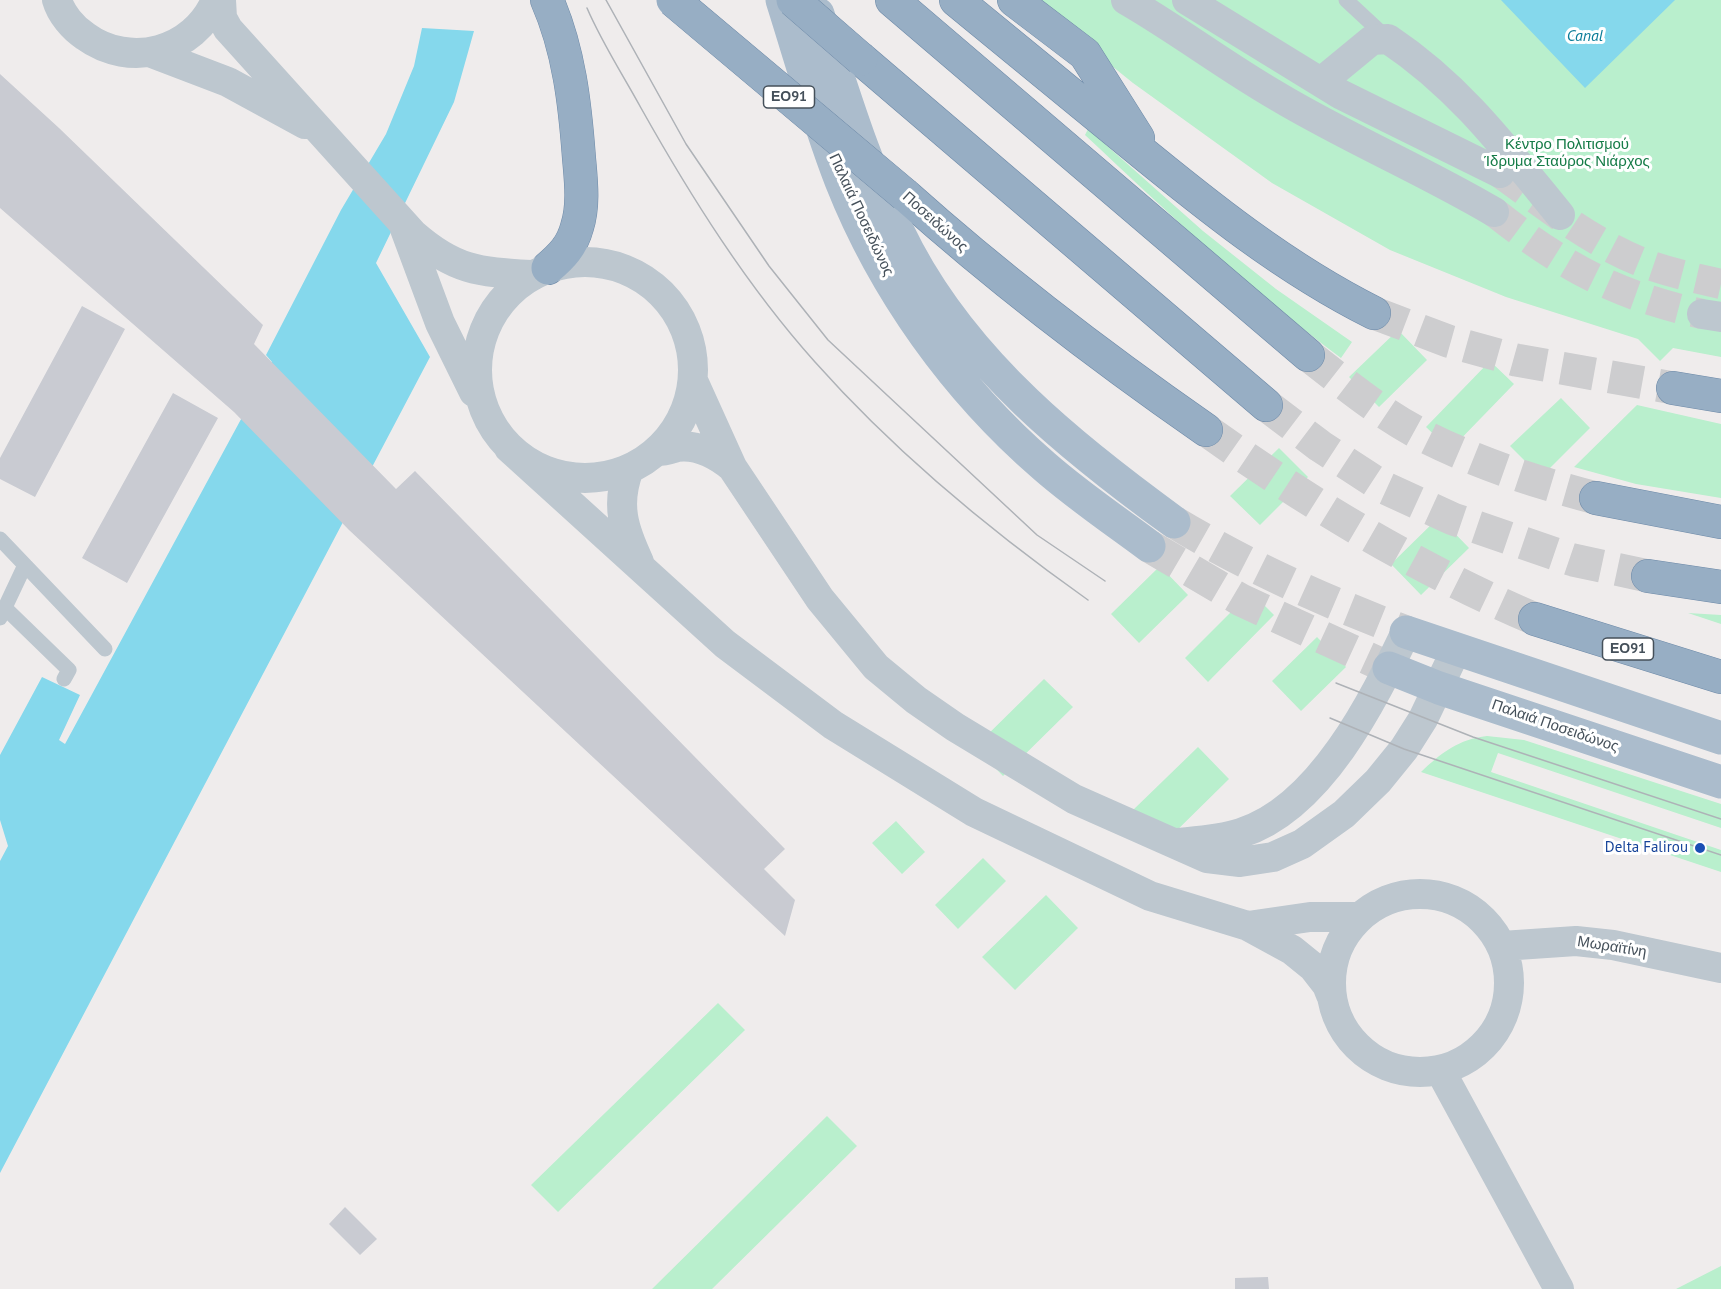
<!DOCTYPE html>
<meta charset="utf-8">
<style>
body{margin:0}
canvas{display:block;background:#efecec}
</style>
<canvas width="1721" height="1289"></canvas>
<script>
const context = document.querySelector('canvas').getContext('2d');
context.lineJoin = 'round';
function paint(path, color) { context.fillStyle = color; context.fill(path, 'evenodd'); }
function stroke(path, color, width, dash) { context.strokeStyle = color; context.lineWidth = width; context.lineCap = dash ? 'butt' : 'round'; context.setLineDash(dash || []); context.stroke(path); }
function drawText(font, color, halo, rows, align = 'center') {
  context.font = font + ' "PT Sans",sans-serif'; context.lineWidth = 6; context.setLineDash([]); context.textBaseline = 'middle'; context.strokeStyle = halo; context.fillStyle = color; for (const [text, x, y, turn = 0] of rows) {
    context.save(); context.translate(x, y); context.rotate((+turn || 0) * Math.PI / 180); context.textAlign = isNaN(turn) ? turn : align; if (halo) context.strokeText(text, 0, 0); context.fillText(text, 0, 0); context.restore();
  }
}
const green = new Path2D(`
 M1030,0H1721V357L1673,348L1660,361L1638,339L1506,297L1390,250L1272,183L1133,83Z
 M1088,129L1203,231L1276,289L1352,342L1341,358C1250,290 1168,213 1085,135Z
 M1398,330L1427,360L1379,407L1349,377Z
 M1490,361L1514,384L1450,450L1426,427Z
 M1561,398L1590,428L1541,477L1510,446Z
 M1637,405L1721,424V498L1636,484L1574,467Z
 M1279,448L1308,477L1260,525L1230,496Z
 M1439,517L1469,548L1421,595L1391,564Z
 M1160,566L1188,595L1139,643L1111,614Z
 M1251,592L1274,615L1208,682L1185,658Z
 M1688,613L1721,615V624Z
 M1317,637L1346,667L1301,711L1272,681Z
 M1044,679L1073,707L1003,776L975,747Z
 M1487,736L1524,740L1721,804V828L1498,753L1491,772L1721,850V872L1421,772C1441,753 1459,739 1487,736Z
 M1198,747L1229,779L1163,844L1132,811Z
 M896,821L925,852L902,874L872,843Z
 M983,858L1006,881L958,929L935,905Z
 M1046,895L1078,928L1015,990L982,957Z
 M718,1003L745,1030L558,1212L531,1185Z
 M827,1116L857,1146L712,1289H652Z
 M1721,1266V1289H1676Z`);
const water = new Path2D(`
 M1501,0H1675L1585,88Z
 M422,28L474,31L454,102L376,263L430,357L0,1173V861L8,846L0,820V755L42,677L80,695L59,740L65,744L272,362L266,355L341,210L386,134L414,66Z`);
const building = new Path2D(`
 M0,74L59,128L263,325L254,344L396,489L415,471L785,849L764,869L795,900L785,936L349,530L234,412L0,208Z
 M82,306L125,329L35,497L0,479V458Z
 M173,393L218,418L127,583L82,558Z
 M345,1207L377,1239L360,1255L329,1224Z
 M1268,1277L1269,1289H1235V1278Z`);
const minorTunnel = new Path2D(`
 M1500,173C1545,205 1589,241 1641,262C1667,272 1694,278 1721,284
 M1494,212C1564,267 1615,295 1702,314`);
const primaryTunnel = new Path2D(`
 M1174,522C1248,567 1325,601 1406,632
 M1149,546L1241,600L1389,668`);
const trunkTunnel = new Path2D(`
 M1374,313L1448,341L1516,360L1673,388
 M1308,355C1344,383 1380,413 1420,434C1476,463 1536,482 1596,498
 M1266,405L1320,446L1383,487L1453,519L1573,560L1648,576
 M1206,430C1310,504 1418,569 1535,619`);
const service = new Path2D(`
 M1346,0L1388,39
 M0,539L105,649
 M5,608L69,670L64,679
 M0,618L25,565`);
const minor = new Path2D(`
 M57,0C61,14 73,28 85,36C130,69 194,52 216,0
 M221,0L222,18L228,29L413,234C454,270 478,272 531,275
 M1126,0C1178,30 1225,66 1277,96C1347,138 1423,170 1494,212
 M1187,0L1340,94L1500,173
 M152,53L228,82L305,124
 M1321,82L1372,40L1388,39C1460,87 1506,149 1560,215
 M405,229L440,323L474,392
 M477 370a108 108 0 1 1 216 0a108 108 0 1 1-216 0Z
 M1702,314L1721,317
 M694,383L732,467L820,599L876,667L916,700L955,727L1074,799L1207,858L1240,862L1273,857L1302,844L1344,814L1378,781L1404,749L1423,719L1456,650
 M509,448L725,644L833,725L974,812L1150,896L1248,926L1292,950L1313,967L1327,985L1331,995
 M658,451C664,451 670,449 677,447C698,444 716,454 732,467
 M629,469C615,505 624,530 639,562
 M1177,843C1198,841 1220,840 1241,833C1320,808 1373,701 1406,632
 M1331 983a89 89 0 1 1 178 0a89 89 0 1 1-178 0Z
 M1248,926L1310,917H1360
 M1502,946L1576,941L1613,945L1721,968
 M1440,1070L1559,1289`);
const primary = new Path2D(`
 M782,0C801,60 818,122 841,181C884,290 956,390 1044,466C1077,495 1114,520 1149,546
 M818,14C844,95 868,176 908,251C969,365 1072,448 1174,522
 M1406,632L1721,738
 M1389,668L1439,688L1721,782`);
const trunk = new Path2D(`
 M547,0C569,50 575,104 579,158C581,181 584,205 577,227C572,246 562,256 548,268
 M892,0L1308,355
 M956,0C1013,47 1071,94 1128,141C1206,205 1284,268 1374,313
 M1014,0L1085,54L1138,138
 M861,59L1266,405
 M905,195C1000,280 1101,357 1206,430
 M1673,388L1721,396
 M1596,498L1721,522
 M1648,576L1721,587
 M1535,619L1721,677`);
const tram = new Path2D(`
 M606,0L686,144L769,266L828,340L1037,535L1105,581
 M587,8C602,43 623,75 641,108C691,197 747,286 815,362C894,451 992,532 1088,600
 M1336,683L1473,737L1721,819
 M1330,718L1404,749L1721,855`);
const trunkBridge = new Path2D(`
 M673,0L905,195
 M793,0L861,59`);
const markers = [
 [1700,848,6,"#1a4fb4"]
];
const shields = [
 [789,97,51],
 [1628,649,51]
];
const shieldNames = [
 ["ΕΟ91",789,97],
 ["ΕΟ91",1628,649]
];
const parkNames = [
 ["Κέντρο Πολιτισμού",1567,145],
 ["Ίδρυμα Σταύρος Νιάρχος",1567,162]
];
const streetNames = [
 ["Παλαιά Ποσειδώνος",861,215,65],
 ["Ποσειδώνος",935,222,42],
 ["Παλαιά Ποσειδώνος",1555,726,19],
 ["Μωραϊτίνη",1612,947,9]
];
const transitNames = [
 ["Delta Falirou",1688,848]
];
const waterNames = [
 ["Canal",1585,36]
];
paint(green, '#b9efcd');
paint(water, '#85d8ec');
paint(building, '#c9cbd2');
stroke(minorTunnel, '#cdcdcf', 30, [30, 15]);
stroke(primaryTunnel, '#cdcdcf', 33, [33, 16]);
stroke(trunkTunnel, '#cdcdcf', 33, [33, 16]);
stroke(trunk, '#6e8aa8', 34);
stroke(service, '#bdc7cf', 15);
stroke(minor, '#bdc7cf', 30);
stroke(primary, '#abbccc', 33);
stroke(trunk, '#97aec4', 33);
stroke(tram, '#aeb2b7', 1.5);
stroke(trunkBridge, '#6e8aa8', 34, []);
stroke(trunkBridge, '#97aec4', 33);
for (const [x, y, r, color] of markers) { const dot = new Path2D(); dot.arc(x, y, r, 0, 2 * Math.PI); context.fillStyle = color; context.fill(dot); stroke(dot, '#fff', 2); }
for (const [x, y, w] of shields) { const box = new Path2D(); box.roundRect(x - w / 2, y - 11, w, 22, 4.5); context.fillStyle = '#fff'; context.fill(box); stroke(box, '#45505a', 1.5); }
drawText('bold 14px', '#45505a', null, shieldNames);
drawText('15px', '#157b47', '#fff', parkNames);
drawText('15px', '#45505a', '#fff', streetNames);
drawText('15px', '#164399', '#fff', transitNames, 'right');
drawText('italic 16px', '#0b7c98', '#fff', waterNames);
</script>
